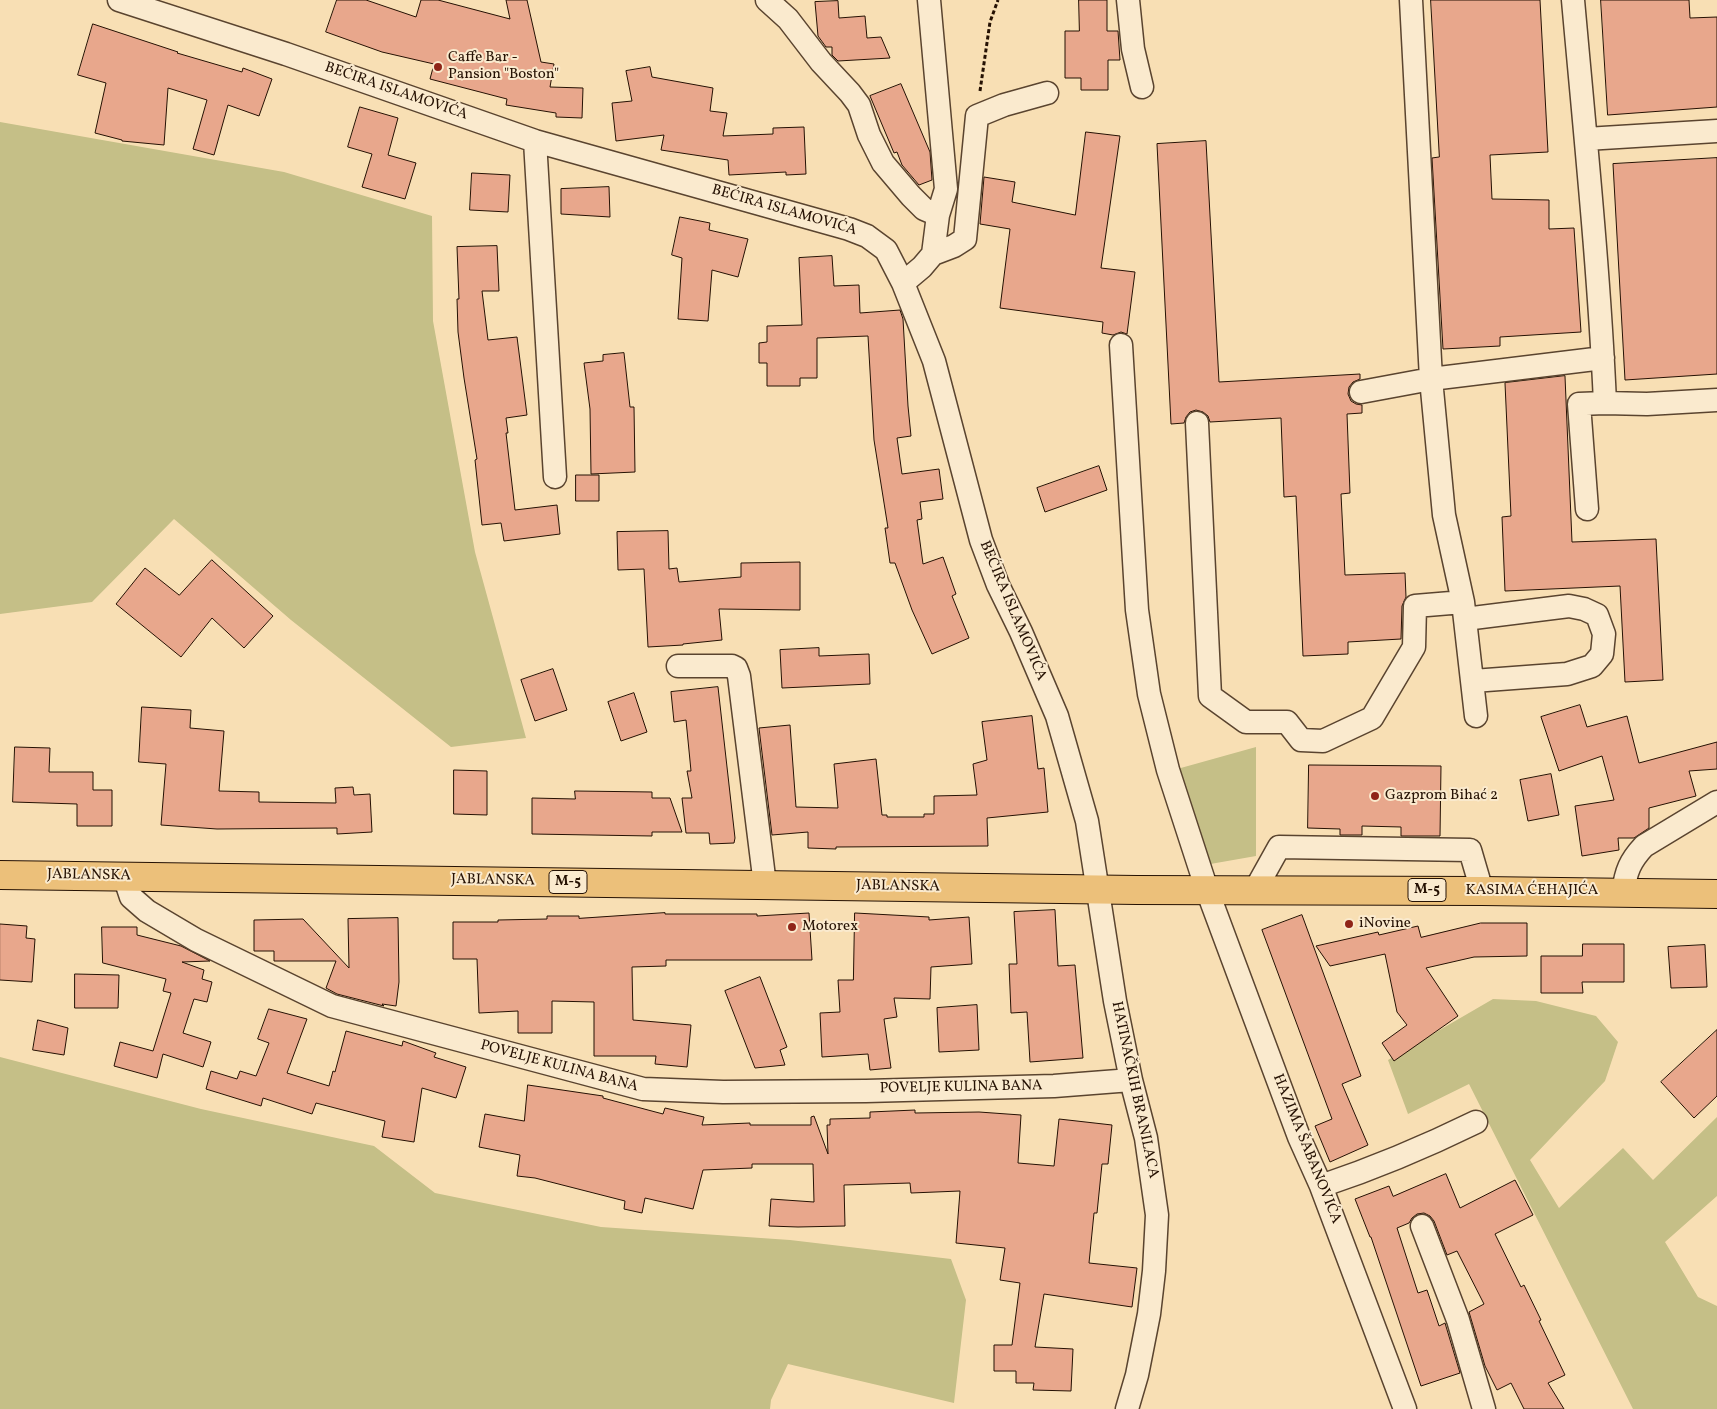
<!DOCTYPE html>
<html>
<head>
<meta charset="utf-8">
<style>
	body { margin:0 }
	canvas { display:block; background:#f8dfb4 }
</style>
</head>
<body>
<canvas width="1717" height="1409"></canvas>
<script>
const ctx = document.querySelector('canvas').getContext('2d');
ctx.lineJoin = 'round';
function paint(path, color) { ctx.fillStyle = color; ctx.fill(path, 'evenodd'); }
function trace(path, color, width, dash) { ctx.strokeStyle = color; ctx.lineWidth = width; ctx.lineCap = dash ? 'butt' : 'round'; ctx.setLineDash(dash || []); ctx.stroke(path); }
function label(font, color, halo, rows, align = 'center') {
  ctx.font = font + ' Vollkorn,serif'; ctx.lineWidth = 4; ctx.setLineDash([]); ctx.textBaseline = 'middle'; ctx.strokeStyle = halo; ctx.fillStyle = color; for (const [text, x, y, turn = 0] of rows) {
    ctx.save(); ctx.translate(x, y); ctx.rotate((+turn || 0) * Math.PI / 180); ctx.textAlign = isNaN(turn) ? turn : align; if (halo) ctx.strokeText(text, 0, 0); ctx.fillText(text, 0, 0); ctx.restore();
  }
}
paint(new Path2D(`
	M 0,122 L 284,172 L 432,216 L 433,321 L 475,552 L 526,738 L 451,747 L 291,620 L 174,519 L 92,602 L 0,614 Z
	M 1256,747 L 1256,856 L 1199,866 L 1170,771 Z
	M 1493,999 L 1536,1001 L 1596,1016 L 1618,1042 L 1605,1081 L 1530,1160 L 1559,1208 L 1623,1148 L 1653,1180 L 1717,1117 L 1717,1196 L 1665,1242 L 1698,1297 L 1717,1306 L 1717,1409 L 1633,1409 L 1469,1084 L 1408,1114 L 1388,1060 Z
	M 0,1057 L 201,1109 L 374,1146 L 435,1193 L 601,1227 L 790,1240 L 951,1259 L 966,1300 L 954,1403 L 788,1364 L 771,1400 L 770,1409 L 0,1409 Z`), '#c5bf87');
const building = new Path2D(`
	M 337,0 L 366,0 L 416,17 L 421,0 L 438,0 L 510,19 L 506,0 L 527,0 L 541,62 L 554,64 L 550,87 L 583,88 L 582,118 L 556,117 L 556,113 L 506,105 L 507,99 L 430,79 L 434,64 L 382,52 L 326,32 Z
	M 1079,0 L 1107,0 L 1107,31 L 1118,31 L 1120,60 L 1108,60 L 1108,90 L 1081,90 L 1081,78 L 1065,78 L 1065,31 L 1079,31 Z
	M 1431,0 L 1540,0 L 1548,152 L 1490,155 L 1492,199 L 1549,200 L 1549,229 L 1574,228 L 1581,332 L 1500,337 L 1500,346 L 1443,349 L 1432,158 L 1439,157 Z
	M 1601,0 L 1689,0 L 1690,18 L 1717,17 L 1717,107 L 1608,115 Z
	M 838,1 L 839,18 L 865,16 L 867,38 L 881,37 L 890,58 L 838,61 L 832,55 L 832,47 L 826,47 L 818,36 L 815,2 Z
	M 93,24 L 178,52 L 177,53 L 242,72 L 243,68 L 272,79 L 259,116 L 228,105 L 214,155 L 193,149 L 207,100 L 168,88 L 164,145 L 122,141 L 122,140 L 95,133 L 106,83 L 78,75 Z
	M 650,67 L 652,77 L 713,88 L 710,111 L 727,113 L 723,136 L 773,134 L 773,128 L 804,127 L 806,174 L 786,175 L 786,172 L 729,175 L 728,160 L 661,150 L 664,135 L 616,141 L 612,103 L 632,101 L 626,71 Z
	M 901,84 L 930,152 L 932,180 L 919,185 L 902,165 L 897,152 L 894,153 L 870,96 Z
	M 360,107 L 398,118 L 388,155 L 416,163 L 405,199 L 362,187 L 372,154 L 348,147 Z
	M 1086,132 L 1120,136 L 1101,268 L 1135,272 L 1127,334 L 1121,332 L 1113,335 L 1102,333 L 1103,322 L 1000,308 L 1010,229 L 980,224 L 984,177 L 1015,182 L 1012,202 L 1075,215 Z
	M 1206,141 L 1219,382 L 1360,374 L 1360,379 L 1353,382 L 1349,387 L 1348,394 L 1351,401 L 1356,404 L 1362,405 L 1362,413 L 1347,414 L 1350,493 L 1341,494 L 1345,575 L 1405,573 L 1406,597 L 1402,606 L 1401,639 L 1348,642 L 1348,654 L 1303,656 L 1296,496 L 1284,497 L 1281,418 L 1210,422 L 1208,416 L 1203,412 L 1196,410 L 1190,412 L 1186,417 L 1184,423 L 1171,424 L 1157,144 Z
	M 1717,158 L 1717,374 L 1625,380 L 1613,164 Z
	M 472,173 L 510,175 L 508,212 L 470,210 Z
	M 609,187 L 610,217 L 561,214 L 561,189 Z
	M 680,217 L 710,223 L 709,230 L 748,239 L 738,277 L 712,270 L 708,321 L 678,319 L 682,258 L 672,255 Z
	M 497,246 L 499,291 L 482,291 L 488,340 L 517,337 L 527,415 L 506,418 L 508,433 L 506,433 L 515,510 L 557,505 L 560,534 L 504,541 L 501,523 L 482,525 L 475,460 L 477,459 L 464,378 L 458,332 L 457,299 L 459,299 L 457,247 Z
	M 832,256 L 834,286 L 859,285 L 860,313 L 900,310 L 903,319 L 908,406 L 911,436 L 897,438 L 902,474 L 939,469 L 943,499 L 920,502 L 922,519 L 917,520 L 923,564 L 943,557 L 956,594 L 952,596 L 969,638 L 932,654 L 912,610 L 895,563 L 890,563 L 885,528 L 888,528 L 874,440 L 868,336 L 817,338 L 817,378 L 800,378 L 800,386 L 767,386 L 767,363 L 759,363 L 759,343 L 767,342 L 767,326 L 802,325 L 799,258 Z
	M 624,353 L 630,407 L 634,407 L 635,472 L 591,474 L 590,409 L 584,363 L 603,361 L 603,355 Z
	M 1565,376 L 1572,542 L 1656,539 L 1663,680 L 1625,682 L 1620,586 L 1505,591 L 1502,517 L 1511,516 L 1505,383 Z
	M 1099,466 L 1107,490 L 1045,512 L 1037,488 Z
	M 576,475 L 599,475 L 599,501 L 576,501 Z
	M 668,531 L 669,569 L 677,568 L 679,582 L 741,577 L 741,563 L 800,562 L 800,610 L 719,609 L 722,640 L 683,644 L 683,645 L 648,647 L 644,569 L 618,570 L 617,532 Z
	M 212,560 L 273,616 L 244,648 L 212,618 L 181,657 L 116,604 L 145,568 L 179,595 Z
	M 819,648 L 819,656 L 869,654 L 870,684 L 782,688 L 780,650 Z
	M 553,669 L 567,710 L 535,721 L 521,680 Z
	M 718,687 L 735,838 L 734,843 L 710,844 L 709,833 L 686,833 L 682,798 L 692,798 L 687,771 L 691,771 L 686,720 L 674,722 L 671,692 Z
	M 634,693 L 647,732 L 621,741 L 608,702 Z
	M 1580,705 L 1587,727 L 1627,716 L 1639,763 L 1717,742 L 1717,769 L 1689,771 L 1696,796 L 1649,808 L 1649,828 L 1634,838 L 1618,838 L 1619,850 L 1582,856 L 1575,806 L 1614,800 L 1602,756 L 1559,771 L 1541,717 Z
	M 142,707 L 191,710 L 190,728 L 224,731 L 219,791 L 259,792 L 259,802 L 336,803 L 335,788 L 353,787 L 354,795 L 370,794 L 372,832 L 337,834 L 337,828 L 217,829 L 161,825 L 166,764 L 139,762 Z
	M 1032,716 L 1038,769 L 1044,768 L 1048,812 L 987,818 L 988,846 L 836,847 L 836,849 L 808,848 L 808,832 L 772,835 L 759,728 L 790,725 L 796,807 L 838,808 L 834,764 L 876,759 L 882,815 L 887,815 L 887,817 L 924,817 L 924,814 L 934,814 L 934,796 L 977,795 L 973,764 L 987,760 L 982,722 Z
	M 15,747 L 50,748 L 49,772 L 93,772 L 93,790 L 112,790 L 112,826 L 77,826 L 77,804 L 13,802 Z
	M 1309,765 L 1441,766 L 1440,836 L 1401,836 L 1401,827 L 1362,826 L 1362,835 L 1340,835 L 1340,829 L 1308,828 Z
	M 454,770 L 487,771 L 487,815 L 454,814 Z
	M 1551,774 L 1559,815 L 1528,821 L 1520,780 Z
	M 575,791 L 652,792 L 652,798 L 670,798 L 682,832 L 652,832 L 652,836 L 532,834 L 532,798 L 575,799 Z
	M 1055,910 L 1058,966 L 1075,965 L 1083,1058 L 1030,1062 L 1027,1012 L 1011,1013 L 1009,964 L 1017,964 L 1014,912 Z
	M 665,913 L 665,914 L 757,914 L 757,916 L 809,913 L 812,960 L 666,960 L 666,966 L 632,967 L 633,1020 L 691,1025 L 687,1067 L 655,1064 L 656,1056 L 594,1056 L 594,1002 L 552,1001 L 552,1033 L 518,1033 L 518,1011 L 479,1013 L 477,959 L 453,959 L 453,922 L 498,922 L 498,920 L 547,919 L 547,916 L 579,916 L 579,918 Z
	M 855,913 L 929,917 L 929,920 L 969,917 L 972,964 L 931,967 L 930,999 L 894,998 L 897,1017 L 884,1019 L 891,1068 L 870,1070 L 868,1054 L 822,1057 L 820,1013 L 840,1012 L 838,980 L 853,980 Z
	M 1302,915 L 1361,1076 L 1342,1084 L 1368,1145 L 1330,1162 L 1315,1126 L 1332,1119 L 1262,930 Z
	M 398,918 L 399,982 L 396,1006 L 382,1004 L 384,1006 L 337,994 L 326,988 L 336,961 L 274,961 L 274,951 L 254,951 L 254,920 L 303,919 L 349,968 L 348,919 Z
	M 1481,923 L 1527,923 L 1527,956 L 1474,957 L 1426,968 L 1458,1016 L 1394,1061 L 1382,1043 L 1407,1025 L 1397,1012 L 1385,954 L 1330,966 L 1316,946 L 1378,932 L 1379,935 L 1418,926 L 1421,937 Z
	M 0,924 L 27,926 L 26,938 L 35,939 L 32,982 L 0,980 Z
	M 102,927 L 137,927 L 137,935 L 181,946 L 210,961 L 182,962 L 204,970 L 202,979 L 212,982 L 207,1002 L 194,999 L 183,1033 L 211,1042 L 203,1067 L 163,1054 L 157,1078 L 114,1066 L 120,1042 L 153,1051 L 171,993 L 163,991 L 166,979 L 103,963 Z
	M 1583,944 L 1624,944 L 1624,982 L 1582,982 L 1583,993 L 1541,993 L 1541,956 L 1582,956 Z
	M 1705,945 L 1707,987 L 1671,988 L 1668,947 Z
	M 75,974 L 119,975 L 118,1008 L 75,1008 Z
	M 760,977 L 787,1047 L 780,1050 L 785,1065 L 755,1068 L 725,991 Z
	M 977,1005 L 979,1050 L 939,1052 L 937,1008 Z
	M 269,1009 L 307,1019 L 287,1073 L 329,1086 L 333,1071 L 335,1072 L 346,1031 L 402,1046 L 403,1041 L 436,1053 L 434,1057 L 466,1067 L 456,1098 L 422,1088 L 414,1142 L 382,1137 L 385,1121 L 316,1103 L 312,1114 L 263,1098 L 261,1106 L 206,1089 L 211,1071 L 237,1079 L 240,1071 L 256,1076 L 269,1043 L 258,1039 Z
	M 38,1020 L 68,1028 L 64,1055 L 33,1050 Z
	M 1717,1030 L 1717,1096 L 1694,1118 L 1661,1082 Z
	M 528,1085 L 603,1096 L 603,1098 L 663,1114 L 665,1108 L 704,1117 L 702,1125 L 750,1123 L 750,1125 L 811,1125 L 811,1117 L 814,1116 L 828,1154 L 827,1125 L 830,1125 L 830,1119 L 870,1118 L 870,1112 L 915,1110 L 915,1113 L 979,1112 L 1021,1115 L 1018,1163 L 1054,1166 L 1059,1119 L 1112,1125 L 1108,1164 L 1102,1164 L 1097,1213 L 1094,1213 L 1089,1263 L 1137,1268 L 1132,1307 L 1044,1294 L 1035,1347 L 1073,1349 L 1071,1391 L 1033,1390 L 1034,1383 L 1016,1383 L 1016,1371 L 994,1371 L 994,1345 L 1012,1345 L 1020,1283 L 1000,1280 L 1005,1248 L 956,1243 L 960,1191 L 911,1193 L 910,1183 L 844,1185 L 845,1226 L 798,1227 L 769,1226 L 771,1199 L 814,1202 L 813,1164 L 752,1164 L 752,1168 L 703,1170 L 693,1209 L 645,1198 L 642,1213 L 624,1209 L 625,1201 L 535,1178 L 517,1176 L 520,1155 L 479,1147 L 485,1114 L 524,1121 Z
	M 1446,1174 L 1460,1208 L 1515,1180 L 1533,1215 L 1495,1234 L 1521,1287 L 1524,1285 L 1541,1320 L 1539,1321 L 1565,1375 L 1548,1383 L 1564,1409 L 1524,1409 L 1511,1383 L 1497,1390 L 1485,1366 L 1469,1312 L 1484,1304 L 1457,1251 L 1447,1255 L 1434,1221 L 1430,1216 L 1424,1213 L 1417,1214 L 1412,1218 L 1409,1223 L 1397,1228 L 1418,1293 L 1427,1290 L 1439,1326 L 1445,1323 L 1460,1373 L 1421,1386 L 1371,1237 L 1370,1237 L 1355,1199 L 1389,1186 L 1393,1196 Z`);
paint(building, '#e8a78c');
trace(building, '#251103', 1);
const minor = new Path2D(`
	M 119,0 L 286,54 L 535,141 L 849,229 L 867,236 L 886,250 L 903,283 L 934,361 L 981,540 L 998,585 L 1021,632 L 1057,716 L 1087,821 L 1115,1001 L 1131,1080 L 1146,1138 L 1157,1215 L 1154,1271 L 1149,1314 L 1137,1375 L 1127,1409
	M 767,0 L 788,19 L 821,62 L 850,93 L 859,105 L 869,135 L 883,163 L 911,196 L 924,209 L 938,215
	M 1128,0 L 1133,49 L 1142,87
	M 1411,0 L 1431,379 L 1444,515 L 1463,602 L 1476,716
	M 1573,0 C 1585,134 1599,269 1605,403 L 1647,404 L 1717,400
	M 1586,139 L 1717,131
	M 535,141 L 555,477
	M 933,254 L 954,246 L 965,239 L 977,116 L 1004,105 L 1047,93
	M 903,283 L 922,267 L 933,254 L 938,215 L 946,189 L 929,0
	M 1121,345 L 1137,610 L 1149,694 L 1168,770 L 1207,890 L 1299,1137 L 1321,1186 L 1405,1409
	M 1361,392 L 1431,379 L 1603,358
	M 1197,423 L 1210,696 L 1246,722 L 1287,722 L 1301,740 L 1323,741 L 1372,718 L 1414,647 L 1415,606 L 1463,602
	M 1587,509 L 1579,404 L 1605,403
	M 1465,619 L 1569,606 L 1584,609 L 1597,615 L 1604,634 L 1602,654 L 1592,666 L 1567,674 L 1473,681
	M 678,666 L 732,666 L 736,668 L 739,676 L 765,885
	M 124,876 L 131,897 L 147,911 L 196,940 L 332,1006 L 643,1089 L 723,1092 L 866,1091 L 1054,1086 L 1131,1080
	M 1255,890 L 1279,847 L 1470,850 L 1482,891
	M 1623,892 C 1626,871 1630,861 1644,846 L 1717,802
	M 1321,1186 C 1375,1168 1425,1147 1476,1122
	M 1422,1226 L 1458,1320 L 1484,1409`);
const major = new Path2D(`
	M 0,875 L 1137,890 L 1482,891 L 1717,894`);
trace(minor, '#5a442f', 25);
trace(major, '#251103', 30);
trace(new Path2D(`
	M 980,91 L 990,22 L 998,0`), '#251103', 3, [4, 2.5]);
trace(minor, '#faeace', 22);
trace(major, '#ecc07a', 28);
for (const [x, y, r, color] of [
	[438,67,5,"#8f2418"],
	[1375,796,5,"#8f2418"],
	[1349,924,5,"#8f2418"],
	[792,927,5,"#8f2418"]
]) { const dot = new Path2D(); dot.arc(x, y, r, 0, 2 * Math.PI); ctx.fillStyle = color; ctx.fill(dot); trace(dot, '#faeace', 2); }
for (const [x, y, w] of [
	[568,882,38],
	[1427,890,38]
]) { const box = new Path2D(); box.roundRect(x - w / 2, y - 11.5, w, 23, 4); ctx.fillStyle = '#faeace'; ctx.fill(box); trace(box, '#251103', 1); }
label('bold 14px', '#251103', null, [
	["M-5",568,882],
	["M-5",1427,890]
]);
label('15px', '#251103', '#faeace', [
	["Caffe Bar -",448,58],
	["Pansion \"Boston\"",448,75],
	["Gazprom Bihać 2",1385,796],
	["iNovine",1359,924],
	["Motorex",802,927]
], 'left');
label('15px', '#251103', '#faeace', [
	["BEĆIRA ISLAMOVIĆA",396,92,19],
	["BEĆIRA ISLAMOVIĆA",784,211,16],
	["BEĆIRA ISLAMOVIĆA",1012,611,67],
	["JABLANSKA",89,876,1],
	["JABLANSKA",493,881,1],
	["JABLANSKA",898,887,1],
	["KASIMA ĆEHAJIĆA",1532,891],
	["POVELJE KULINA BANA",559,1067,15],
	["POVELJE KULINA BANA",961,1088,-1],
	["HATINAČKIH BRANILACA",1134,1090,78],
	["HAZIMA ŠABANOVIĆA",1306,1149,68]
]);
</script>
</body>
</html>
